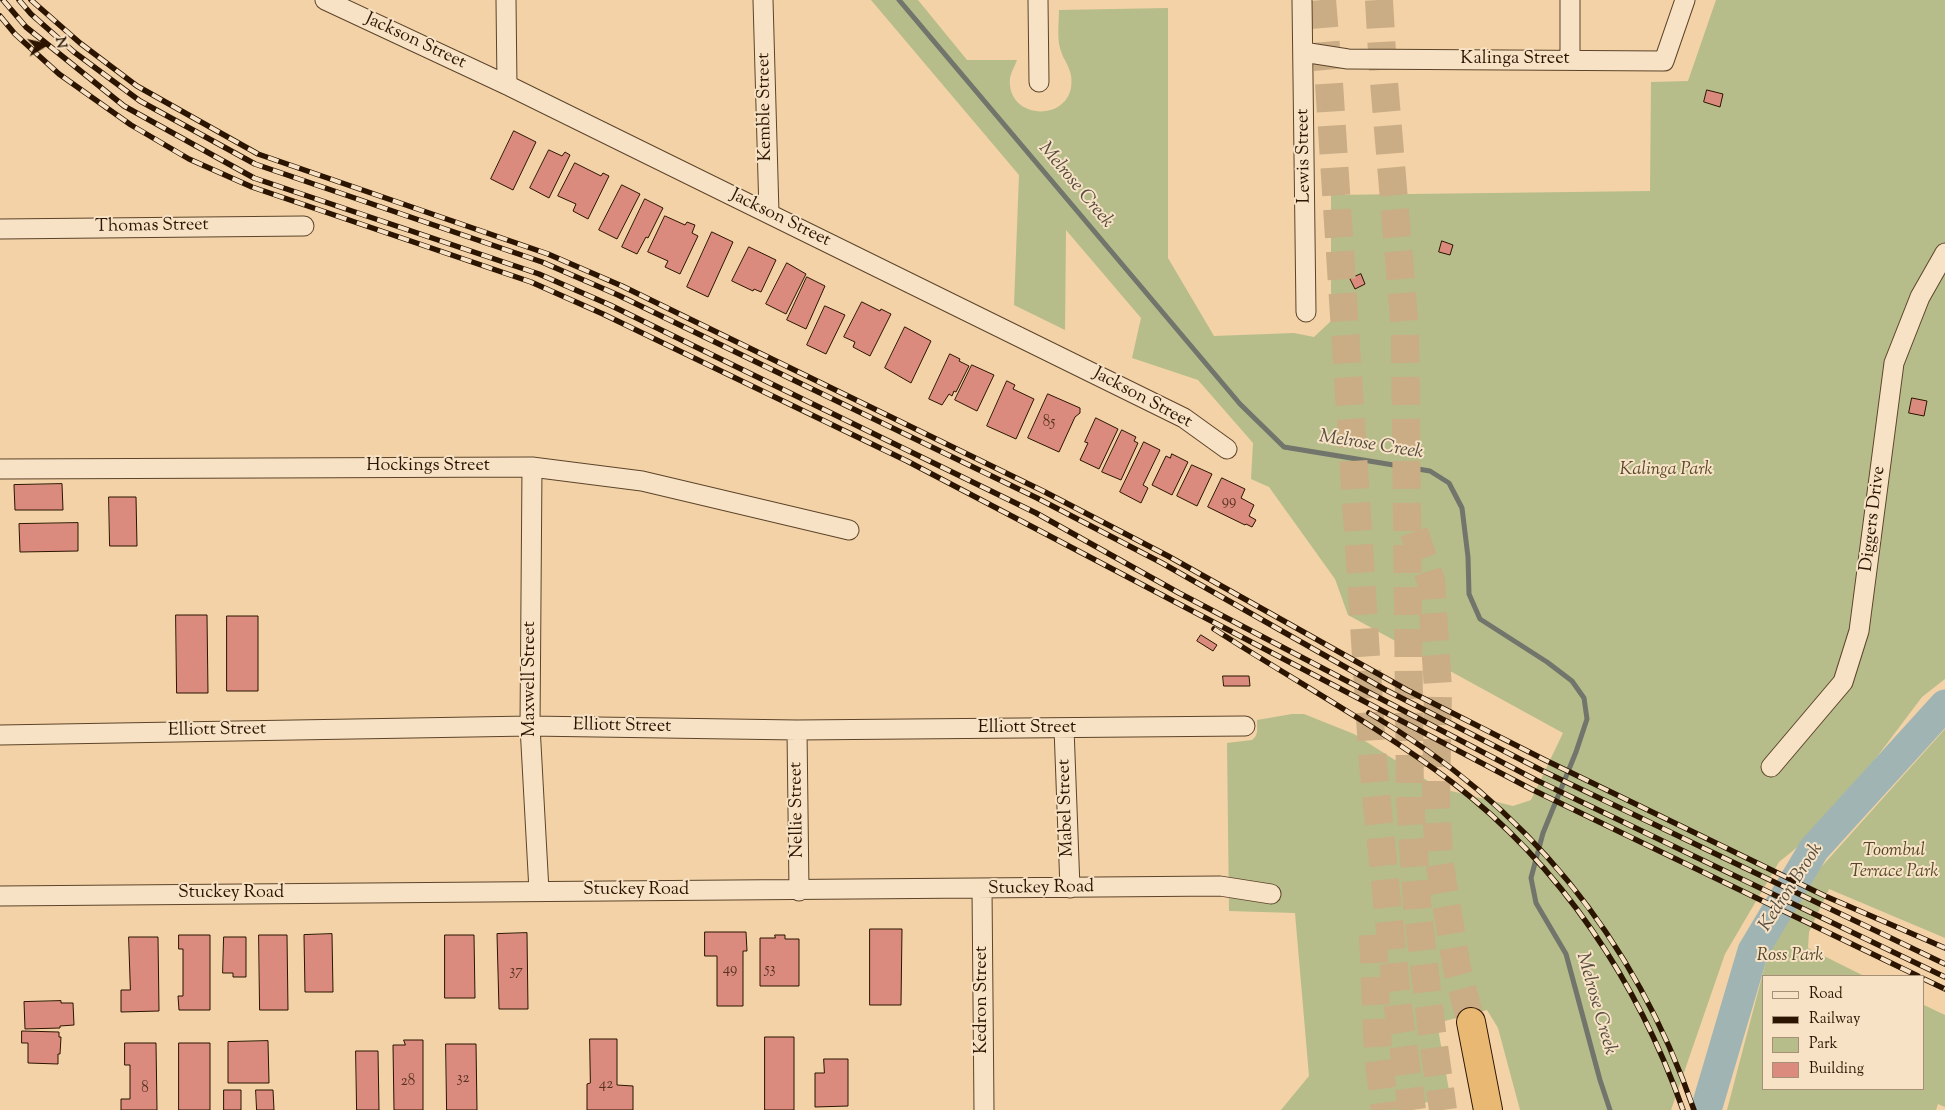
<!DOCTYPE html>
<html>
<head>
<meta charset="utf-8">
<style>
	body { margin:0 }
	#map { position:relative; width:1945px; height:1110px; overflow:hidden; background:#f2d2a6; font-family:"Sorts Mill Goudy",serif }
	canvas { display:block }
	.legend { position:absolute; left:1762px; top:975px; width:162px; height:115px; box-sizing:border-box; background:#f7e2c5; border:1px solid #a59076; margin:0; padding:6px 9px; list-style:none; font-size:15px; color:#2b1400 }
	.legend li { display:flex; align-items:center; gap:10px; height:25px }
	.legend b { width:25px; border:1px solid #a59076 }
	.north { position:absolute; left:20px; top:20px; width:50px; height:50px; -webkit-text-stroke:4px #f7e2c5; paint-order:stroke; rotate:81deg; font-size:14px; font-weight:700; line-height:20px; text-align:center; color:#2b1400 }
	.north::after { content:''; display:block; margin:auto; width:18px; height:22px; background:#2b1400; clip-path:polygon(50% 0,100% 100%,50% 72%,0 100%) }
</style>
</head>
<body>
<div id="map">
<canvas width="1945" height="1110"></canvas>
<ul class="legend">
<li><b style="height:6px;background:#f7e2c5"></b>Road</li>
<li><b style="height:6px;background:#2b1400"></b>Railway</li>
<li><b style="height:14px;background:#b6bd8a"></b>Park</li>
<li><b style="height:14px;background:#da8b7e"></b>Building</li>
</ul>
<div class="north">N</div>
</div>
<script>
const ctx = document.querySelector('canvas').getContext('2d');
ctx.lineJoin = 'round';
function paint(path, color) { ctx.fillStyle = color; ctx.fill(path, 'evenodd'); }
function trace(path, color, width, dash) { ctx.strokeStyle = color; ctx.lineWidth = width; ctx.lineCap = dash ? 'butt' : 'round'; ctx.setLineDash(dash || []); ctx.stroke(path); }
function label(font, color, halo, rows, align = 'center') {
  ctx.font = font + ' "Sorts Mill Goudy",serif'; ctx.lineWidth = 4; ctx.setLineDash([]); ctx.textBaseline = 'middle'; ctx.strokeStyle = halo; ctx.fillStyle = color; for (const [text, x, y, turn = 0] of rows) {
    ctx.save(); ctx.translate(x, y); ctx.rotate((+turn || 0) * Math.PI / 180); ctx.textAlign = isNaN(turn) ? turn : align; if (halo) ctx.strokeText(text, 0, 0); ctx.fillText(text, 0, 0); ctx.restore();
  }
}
paint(new Path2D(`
	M 871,0 L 918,0 L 967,60 L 1017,60 C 1015,66 1011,72 1010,78 C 1006,118 1064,123 1071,88 C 1074,69 1064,63 1060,48 C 1057,38 1059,20 1059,10 L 1168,8 L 1168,258 L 1214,336 L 1294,333 L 1314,337 L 1331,321 L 1331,195 L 1650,191 L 1651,82 L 1688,81 L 1716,0 L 1945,0 L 1945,679 L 1922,697 L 1827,823 L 1779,862 L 1725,954 L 1671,1110 L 1520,1110 L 1498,1028 L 1487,1010 L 1437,1023 L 1450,1096 L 1398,1110 L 1281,1110 L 1309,1076 L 1295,913 L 1229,911 L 1227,743 L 1252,740 C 1259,735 1257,728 1257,720 L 1292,714 L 1304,714 L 1354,734 L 1439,788 L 1513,806 L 1531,800 L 1563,733 L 1348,615 L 1335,579 L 1269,487 L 1251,479 L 1253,443 L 1198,380 L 1132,358 L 1141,318 L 1066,230 L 1065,330 L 1014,305 L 1019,175 Z
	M 1945,729 L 1945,938 L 1829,889 L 1809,932 L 1808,948 L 1864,976 L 1764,976 L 1764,1089 L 1924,1089 L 1924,1005 L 1945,1015 L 1945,1107 L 1938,1104 L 1936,1110 L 1727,1110 L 1768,954 L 1815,874 Z`), '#b6bd8a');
trace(new Path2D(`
	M 899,0 L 1240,404 L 1284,447 L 1430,471 L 1449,483 L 1462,508 L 1468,557 L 1469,594 L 1480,619 L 1547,662 L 1572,681 L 1584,698 L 1587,719 L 1576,752 L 1543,833 L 1531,878 L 1536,903 L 1566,954 L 1600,1080 L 1610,1110`), '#71756b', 5);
trace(new Path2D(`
	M 1706,1110 L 1753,951 L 1814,849 L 1945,705`), '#a0b5b3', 31);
const building = new Path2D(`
	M 1707,90 L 1723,94 L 1720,107 L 1704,102 Z
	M 514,131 L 536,142 L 513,190 L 491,179 Z
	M 549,150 L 562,156 L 565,152 L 570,155 L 549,198 L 530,188 Z
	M 575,163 L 601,176 L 603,173 L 609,176 L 588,219 L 573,211 L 576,204 L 558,196 Z
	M 622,185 L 640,194 L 617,239 L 599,230 Z
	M 645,199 L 663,208 L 648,238 L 646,237 L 637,254 L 622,247 Z
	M 665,216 L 685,225 L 687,222 L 695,225 L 692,233 L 698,236 L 680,274 L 665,267 L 668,261 L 648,252 Z
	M 712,232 L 733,242 L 708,297 L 687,287 Z
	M 1442,241 L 1453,245 L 1450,255 L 1439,252 Z
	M 749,247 L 776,260 L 761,292 L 754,289 L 753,291 L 732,281 Z
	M 787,263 L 806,274 L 786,314 L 766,304 Z
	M 1361,274 L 1365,284 L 1355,289 L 1350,279 Z
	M 807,277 L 825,286 L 806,329 L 787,320 Z
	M 862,302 L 880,311 L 881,309 L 891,314 L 870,356 L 853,347 L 855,342 L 844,337 Z
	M 825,306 L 845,315 L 826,354 L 807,345 Z
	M 905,327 L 931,341 L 911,383 L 885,368 Z
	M 950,354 L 960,359 L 959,361 L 969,366 L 956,392 L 954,391 L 952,396 L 949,394 L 942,405 L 929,399 Z
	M 972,365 L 994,375 L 977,411 L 955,400 Z
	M 1007,381 L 1015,385 L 1013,389 L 1034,399 L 1016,439 L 987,426 Z
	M 1048,394 L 1080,408 L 1080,413 L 1075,417 L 1059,452 L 1028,438 Z
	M 1912,398 L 1927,401 L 1924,416 L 1909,413 Z
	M 1096,418 L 1118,429 L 1099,469 L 1080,460 L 1088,443 L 1085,442 Z
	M 1122,430 L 1136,437 L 1134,441 L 1138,443 L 1121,480 L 1102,472 Z
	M 1144,442 L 1160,450 L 1143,485 L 1148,488 L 1141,503 L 1120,492 Z
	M 1172,454 L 1188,462 L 1172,495 L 1152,485 L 1166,456 L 1170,458 Z
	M 1192,465 L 1212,474 L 1197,506 L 1177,496 Z
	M 1222,478 L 1245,489 L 1241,498 L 1254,505 L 1249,516 L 1256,520 L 1252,527 L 1246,524 L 1245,525 L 1208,507 Z
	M 62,484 L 63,510 L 15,510 L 14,485 Z
	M 109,497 L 136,497 L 137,546 L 110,546 Z
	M 78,523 L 78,551 L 20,552 L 19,524 Z
	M 176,615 L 207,615 L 208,693 L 177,693 Z
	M 227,616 L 258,616 L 258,691 L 227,691 Z
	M 1201,635 L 1217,645 L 1213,651 L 1197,641 Z
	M 1223,676 L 1249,676 L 1250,686 L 1224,686 Z
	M 870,929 L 902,929 L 901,1005 L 870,1005 Z
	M 705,932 L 746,932 L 747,951 L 743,951 L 743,1006 L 717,1006 L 717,956 L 705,956 Z
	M 527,933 L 528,1009 L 499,1009 L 497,934 Z
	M 332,934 L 333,992 L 305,992 L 304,935 Z
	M 179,935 L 210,935 L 210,1010 L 179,1010 L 178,996 L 183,996 L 183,949 L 179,949 Z
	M 259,935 L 287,935 L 288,1010 L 260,1010 Z
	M 445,935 L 474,935 L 475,998 L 445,998 Z
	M 775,935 L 785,935 L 785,939 L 799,939 L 799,986 L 760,986 L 760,938 L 775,938 Z
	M 129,937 L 158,937 L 159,1011 L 121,1012 L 121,990 L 130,990 Z
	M 224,937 L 246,937 L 246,977 L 233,977 L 233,973 L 223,973 Z
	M 61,1001 L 61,1003 L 73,1003 L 74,1025 L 60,1026 L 60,1028 L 25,1029 L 24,1002 Z
	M 22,1031 L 59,1032 L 59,1037 L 61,1037 L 60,1054 L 58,1054 L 58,1064 L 28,1063 L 28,1043 L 22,1043 Z
	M 765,1037 L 794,1037 L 794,1110 L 765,1110 Z
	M 590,1039 L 617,1039 L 617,1085 L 633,1086 L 633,1110 L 587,1110 L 587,1084 L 590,1083 Z
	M 404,1040 L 423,1040 L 423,1110 L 394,1110 L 393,1045 L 405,1045 Z
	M 268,1041 L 269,1083 L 228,1083 L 228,1042 Z
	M 125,1043 L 156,1043 L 157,1110 L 121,1110 L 121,1099 L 130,1099 L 130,1065 L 125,1065 Z
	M 179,1043 L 210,1043 L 210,1110 L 179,1110 Z
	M 446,1044 L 476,1044 L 477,1110 L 447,1110 Z
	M 356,1051 L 378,1051 L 379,1110 L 357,1110 Z
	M 824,1059 L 848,1059 L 848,1106 L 815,1107 L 815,1073 L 824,1073 Z
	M 224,1090 L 241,1090 L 241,1110 L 224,1110 Z
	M 256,1090 L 273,1090 L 274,1110 L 257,1110 Z`);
paint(building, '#da8b7e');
trace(building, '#2b1400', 1);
trace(new Path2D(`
	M 1322,0 L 1329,83 L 1373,764 L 1398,1008 L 1412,1110
	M 1379,0 L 1383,70 L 1405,330 L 1410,799 L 1418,915 L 1432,1032 L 1443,1110
	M 1414,532 L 1431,581 L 1438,689 L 1436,803 L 1439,860 L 1457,969 L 1471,1022
	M 1373,935 L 1378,1055 L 1385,1110`), '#caac85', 28, [28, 14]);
const street = new Path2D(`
	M 325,0 L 507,85 L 1184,418 L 1227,449
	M 506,0 L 507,85
	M 763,0 L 769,213
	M 1038,0 L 1039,82
	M 1302,0 L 1306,312
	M 1570,0 L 1570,60
	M 1303,52 L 1348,59 L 1664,61 L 1685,0
	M 0,229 L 304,226
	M 532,467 L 530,726 L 539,891
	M 0,469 L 532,467 L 642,481 L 849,530
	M 1064,728 L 1070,888
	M 797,730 L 799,891
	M 0,735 L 530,726 L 797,730 L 1245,726
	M 1771,767 L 1843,682 L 1859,631 L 1894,363 L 1920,297 L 1945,253
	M 982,889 L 984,1110
	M 0,896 L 1220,886 L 1271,894`);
const highway = new Path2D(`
	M 1471,1022 L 1488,1110`);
trace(street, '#5d442a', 21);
trace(highway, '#2b1400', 30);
trace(street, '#f7e2c5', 19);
trace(highway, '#e9b973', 28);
const rail = new Path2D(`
	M 3,0 L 26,27 L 124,106 L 254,178 L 539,274 L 610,305 L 1036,513 L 1179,593 L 1536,780 L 1945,977
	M 19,0 L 31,14 L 74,52 L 140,101 L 255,164 L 542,262 L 618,295 L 1037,498 L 1162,563 L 1384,689 L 1541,770 L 1945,964
	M 31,0 L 80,43 L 137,86 L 258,154 L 548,254 L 622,286 L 1045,492 L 1168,556 L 1407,690 L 1545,760 L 1825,896 L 1945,948
	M 0,16 L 15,34 L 59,74 L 131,125 L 189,159 L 252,187 L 531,282 L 603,314 L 907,461 L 1531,789 L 1918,976
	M 1214,629 C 1293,680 1378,726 1453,783 C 1561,866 1638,982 1683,1110
	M 1369,713 C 1526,805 1635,939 1694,1110
	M 1924,979 L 1945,989`);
trace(rail, '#2b1400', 5.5);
trace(rail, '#f7e2c5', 4, [11]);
label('15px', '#573220', null, [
	["85",1049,423],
	["99",1229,502],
	["49",730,970],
	["53",770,970],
	["37",516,972],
	["32",463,1079],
	["28",408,1082],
	["42",606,1085],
	["8",145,1089]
]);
label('18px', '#2b1400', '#f7e2c5', [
	["Jackson Street",415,42,25],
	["Kalinga Street",1515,60],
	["Kemble Street",766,107,-91],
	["Lewis Street",1305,156,-91],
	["Jackson Street",780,219,26],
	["Thomas Street",152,227,-1],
	["Jackson Street",1142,399,28],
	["Hockings Street",428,467],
	["Diggers Drive",1874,519,-83],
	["Maxwell Street",531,679,-90],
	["Elliott Street",622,727,1],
	["Elliott Street",1027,729],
	["Elliott Street",217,731,-1],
	["Mabel Street",1067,808,-92],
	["Nellie Street",798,810,-91],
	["Stuckey Road",1041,889,-1],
	["Stuckey Road",636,891],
	["Stuckey Road",231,894],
	["Kedron Street",983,1000,-90]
]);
label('italic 18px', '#554729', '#f7e2c5', [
	["Kalinga Park",1666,471],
	["Toombul",1894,852],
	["Terrace Park",1894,873],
	["Ross Park",1790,957]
]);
label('italic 19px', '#544c3f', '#f7e2c5', [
	["Melrose Creek",1075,186,50],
	["Melrose Creek",1371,446,9],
	["Kedron Brook",1792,888,-57],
	["Melrose Creek",1595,1004,74]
]);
</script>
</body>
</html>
